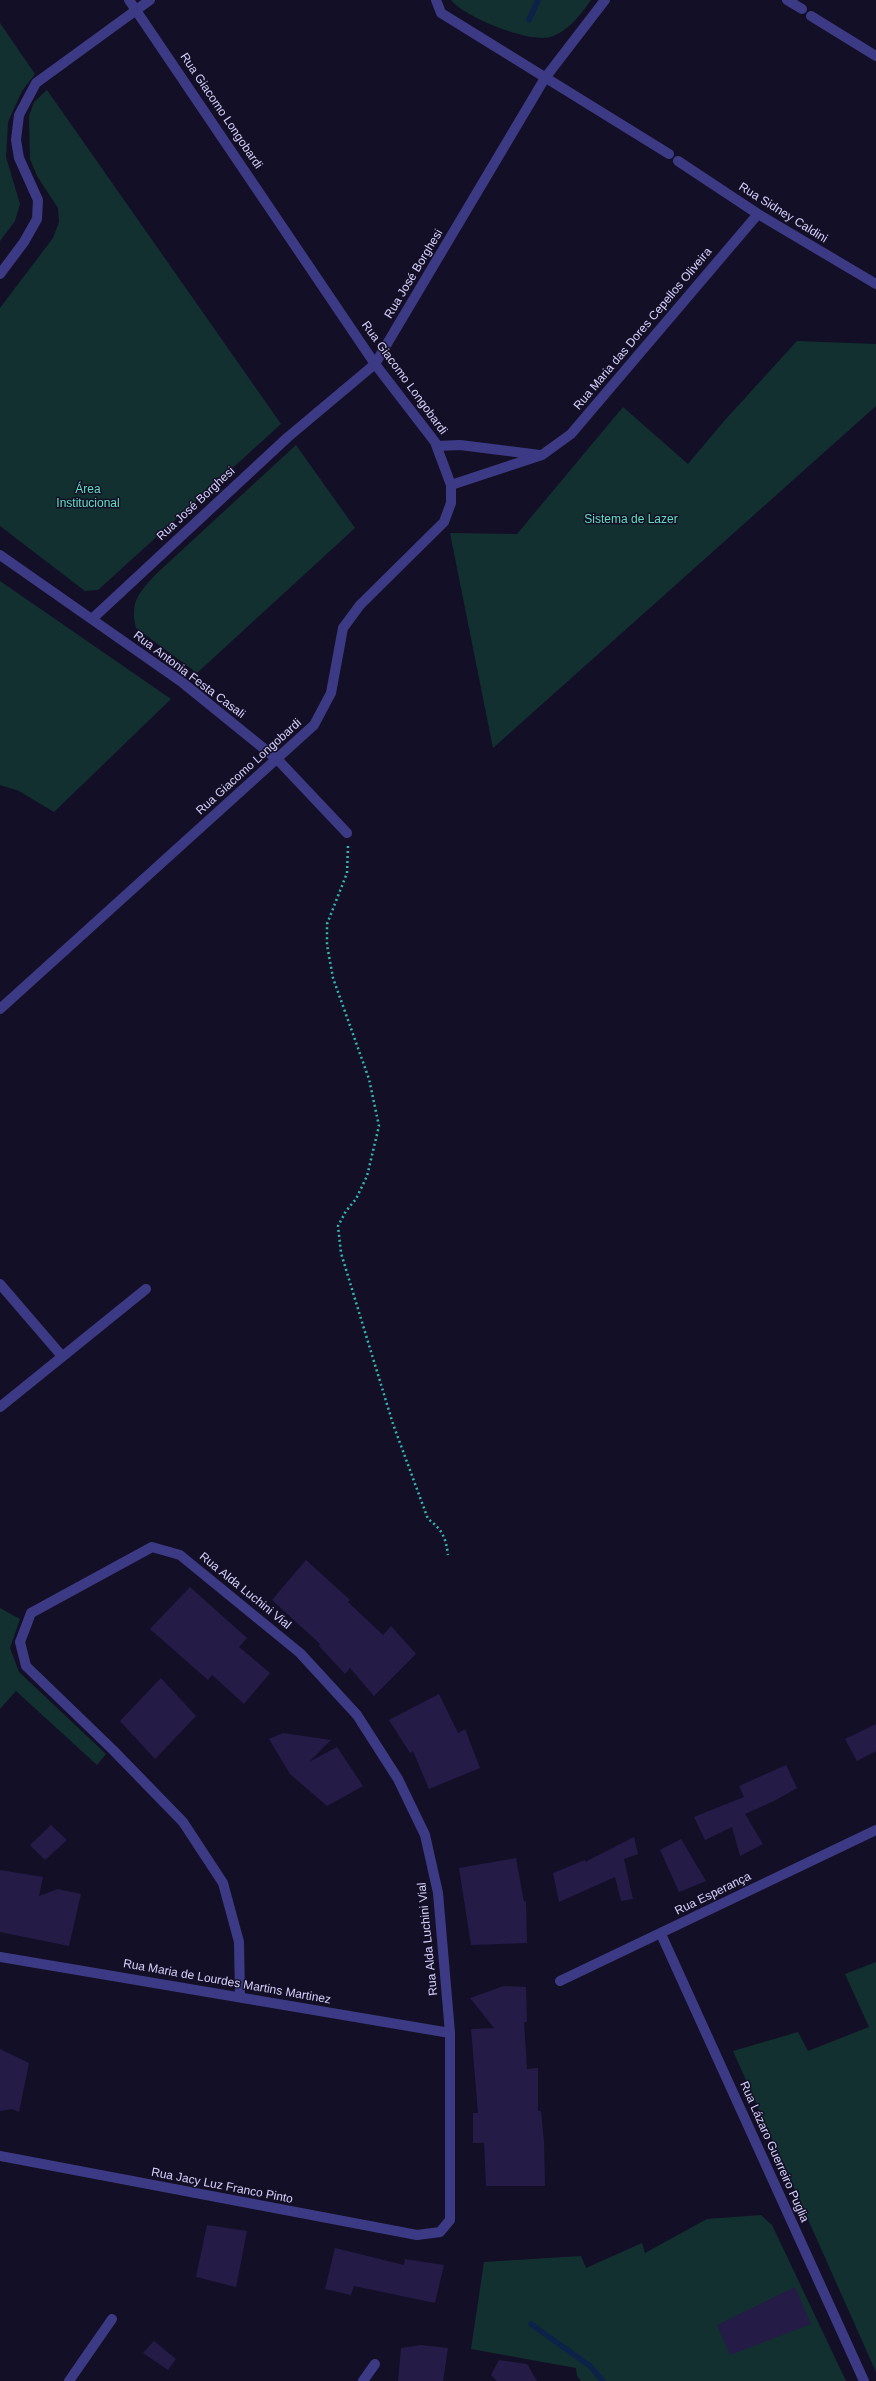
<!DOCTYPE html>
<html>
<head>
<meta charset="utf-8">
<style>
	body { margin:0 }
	canvas { display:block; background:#130f26 }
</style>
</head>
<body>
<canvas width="876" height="2381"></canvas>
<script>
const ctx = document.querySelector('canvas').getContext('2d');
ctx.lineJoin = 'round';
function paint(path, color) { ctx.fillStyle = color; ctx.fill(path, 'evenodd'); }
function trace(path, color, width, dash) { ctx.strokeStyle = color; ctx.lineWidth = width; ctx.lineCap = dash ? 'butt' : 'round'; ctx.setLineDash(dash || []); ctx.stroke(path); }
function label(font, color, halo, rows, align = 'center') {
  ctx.font = font + ' Helvetica,sans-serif'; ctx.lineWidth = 3; ctx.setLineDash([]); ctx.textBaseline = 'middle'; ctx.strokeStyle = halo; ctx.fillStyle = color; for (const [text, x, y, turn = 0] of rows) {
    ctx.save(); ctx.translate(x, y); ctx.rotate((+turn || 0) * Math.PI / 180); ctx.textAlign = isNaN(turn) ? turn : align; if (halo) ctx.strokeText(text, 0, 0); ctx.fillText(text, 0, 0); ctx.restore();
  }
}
paint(new Path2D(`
	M 451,0 L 591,0 C 581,14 568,32 550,37 C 529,43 464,17 451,0 Z
	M 0,23 L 35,74 L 22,91 L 8,122 L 6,157 L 20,204 L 15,221 L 0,241 Z
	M 47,90 L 281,424 L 98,590 L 85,591 L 0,526 L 0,308 L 53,238 L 59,222 L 58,208 L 37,176 L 30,159 L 29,116 L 34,102 Z
	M 797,341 L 876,344 L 876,406 L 493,748 L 450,533 L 517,534 L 623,407 L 688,464 L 725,420 Z
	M 296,445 L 355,528 L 197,673 L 136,628 C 130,602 138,594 155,575 Z
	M 0,581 L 171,699 L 54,812 L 19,791 L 0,785 Z
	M 0,1608 L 20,1619 L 10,1648 L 19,1672 L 106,1754 L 97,1765 L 16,1691 L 0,1709 Z
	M 876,1962 L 876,2372 L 733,2051 L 798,2032 L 808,2051 L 869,2027 L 845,1974 Z
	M 761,2215 L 772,2225 L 846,2381 L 581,2381 L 577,2376 L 576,2368 L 471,2349 L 484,2262 L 581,2256 L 586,2268 L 642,2243 L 645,2253 L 707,2219 Z`), '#12302f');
trace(new Path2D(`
	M 529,20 L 538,0
	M 531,2324 L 590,2366 L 603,2381`), '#0c2248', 5.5);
paint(new Path2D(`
	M 306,1560 L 350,1600 L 348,1602 L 383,1635 L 391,1626 L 416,1654 L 374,1696 L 350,1668 L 345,1674 L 319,1646 L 320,1644 L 272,1600 Z
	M 190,1587 L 247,1638 L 239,1647 L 270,1673 L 244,1704 L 212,1675 L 208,1680 L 150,1629 Z
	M 161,1678 L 196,1716 L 155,1759 L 120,1721 Z
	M 439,1694 L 458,1733 L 465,1729 L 480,1768 L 429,1789 L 413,1751 L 410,1753 L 389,1720 Z
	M 876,1724 L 876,1751 L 857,1761 L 845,1739 Z
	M 283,1733 L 331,1740 L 309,1762 L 337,1747 L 363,1786 L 327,1806 L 290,1774 L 269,1739 Z
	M 786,1765 L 797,1788 L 774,1801 L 745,1814 L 763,1844 L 740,1856 L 732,1827 L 705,1840 L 694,1817 L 744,1797 L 739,1786 Z
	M 51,1825 L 67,1840 L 45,1860 L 30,1845 Z
	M 634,1837 L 638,1854 L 624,1859 L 633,1899 L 621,1901 L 615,1877 L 559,1902 L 553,1873 L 585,1860 L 585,1862 Z
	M 681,1839 L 706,1881 L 679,1892 L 660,1850 Z
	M 516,1858 L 524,1902 L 526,1901 L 527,1943 L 471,1945 L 459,1868 Z
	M 0,1870 L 43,1877 L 39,1896 L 58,1889 L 81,1894 L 69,1946 L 0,1932 Z
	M 504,1986 L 526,1987 L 527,2022 L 524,2022 L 527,2069 L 538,2068 L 538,2111 L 541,2111 L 544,2142 L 545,2186 L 486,2186 L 484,2143 L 473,2143 L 473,2113 L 478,2113 L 471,2029 L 494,2028 L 470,1998 Z
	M 0,2049 L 29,2063 L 19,2112 L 12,2109 L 0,2111 Z
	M 207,2225 L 247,2231 L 236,2287 L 196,2277 Z
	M 335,2248 L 404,2265 L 405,2259 L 444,2265 L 435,2303 L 354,2286 L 351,2295 L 325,2289 Z
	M 795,2287 L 811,2324 L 730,2355 L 717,2325 Z
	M 154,2341 L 176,2359 L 168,2370 L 143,2353 Z
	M 421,2345 L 448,2348 L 443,2381 L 398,2381 L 401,2348 Z
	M 499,2360 L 527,2364 L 537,2381 L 497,2381 L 491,2375 Z`), '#241b47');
trace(new Path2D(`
	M 348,846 L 347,873 L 327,924 L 327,945 L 333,978 L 369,1079 L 379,1126 L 367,1176 L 356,1199 L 346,1211 L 338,1226 L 341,1253 L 393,1424 L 428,1519 C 442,1529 446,1538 448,1555`), '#2fb8b0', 2.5, [2, 3]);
trace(new Path2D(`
	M 436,0 L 441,13 L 669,154
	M 787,0 L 802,9
	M 811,16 L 876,56
	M 678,161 L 758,214 L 876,284
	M 0,274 L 24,242 L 37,219 L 38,200 L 19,158 L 16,140 L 19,115 L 36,83 L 150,0
	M 437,446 L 460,445 L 540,455
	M 451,485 L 542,455 L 571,434 L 758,214
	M 0,555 L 183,683 L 278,760 L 347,833
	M 92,619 L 288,437 L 375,364 L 545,78 L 605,0
	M 0,1009 L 314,725 L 331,693 L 343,628 L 360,605 L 444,522 L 451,503 L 451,485 L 435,442 L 375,364 L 129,0
	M 0,1284 L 61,1355
	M 0,1407 L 146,1289
	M 661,1934 L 864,2381
	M 0,1957 L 450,2033
	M 560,1981 L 876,1830
	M 0,2156 L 417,2235 L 440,2232 L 450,2220 L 450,2033 L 438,1893 L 425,1835 L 398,1779 L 357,1715 L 300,1653 L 180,1555 L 152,1547 L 31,1613 L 20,1642 L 26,1666 L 113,1750 L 183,1822 L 223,1883 L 239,1942 L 240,1997
	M 69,2381 L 112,2319
	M 363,2381 L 375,2364`), '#3d3a85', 10);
label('12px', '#d9d4ff', '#130f26', [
	["Rua Giacomo Longobardi",221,111,56],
	["Rua Sidney Caldini",783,213,32],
	["Rua José Borghesi",414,274,-59],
	["Rua Maria das Dores Cepellos Oliveira",643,329,-50],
	["Rua Giacomo Longobardi",404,378,54],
	["Rua José Borghesi",196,504,-43],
	["Rua Antonia Festa Casali",189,675,37],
	["Rua Giacomo Longobardi",249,767,-42],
	["Rua Alda Luchini Vial",245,1591,39],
	["Rua Esperança",713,1894,-26],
	["Rua Alda Luchini Vial",428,1939,-96],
	["Rua Maria de Lourdes Martins Martinez",227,1982,10],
	["Rua Lázaro Guerreiro Puglia",774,2152,66],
	["Rua Jacy Luz Franco Pinto",222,2186,11]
]);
label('12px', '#5fe0c0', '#130f26', [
	["Área",88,490],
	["Institucional",88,504],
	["Sistema de Lazer",631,520]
]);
</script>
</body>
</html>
